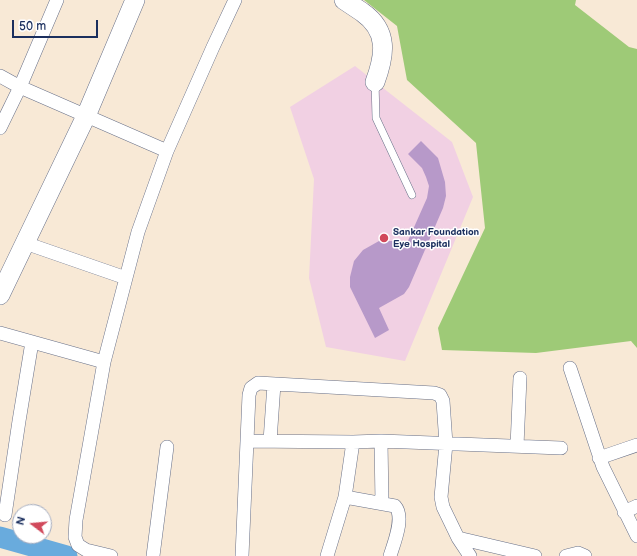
<!DOCTYPE html>
<html>
<head>
<meta charset="utf-8">
<style>
	body { margin:0 }
	#map { position:relative; width:637px; height:556px; overflow:hidden; background:#f8e9d6; font-family:"Balsamiq Sans",sans-serif }
	canvas { display:block }
	.north { position:absolute; left:12px; top:504px; width:40px; height:40px; box-sizing:border-box; background:#fff; border:1px solid #a4acbf; border-radius:50%; rotate:286deg; font-size:11px; font-weight:700; line-height:16px; text-align:center; color:#1b2f5e }
	.north::after { content:''; display:block; margin:auto; width:14px; height:18px; background:#d1495b; clip-path:polygon(50% 0,100% 100%,50% 72%,0 100%) }
	.scale { position:absolute; left:12px; top:20px; width:86px; height:18px; box-sizing:border-box; border:2px solid #1b2f5e; border-top:0; padding-left:5px; font-size:12px; line-height:14px; white-space:nowrap; color:#1b2f5e; -webkit-text-stroke:3px #fff; paint-order:stroke }
</style>
</head>
<body>
<div id="map">
<canvas width="637" height="556"></canvas>
<div class="north">N</div>
<div class="scale">50 m</div>
</div>
<script>
const ctx = document.querySelector('canvas').getContext('2d');
ctx.lineJoin = 'round';
function paint(path, color) { ctx.fillStyle = color; ctx.fill(path, 'evenodd'); }
function trace(path, color, width, dash) { ctx.strokeStyle = color; ctx.lineWidth = width; ctx.lineCap = dash ? 'butt' : 'round'; ctx.setLineDash(dash || []); ctx.stroke(path); }
function label(font, color, halo, rows, align = 'center') {
  ctx.font = font + ' "Balsamiq Sans",sans-serif'; ctx.lineWidth = 3; ctx.setLineDash([]); ctx.textBaseline = 'middle'; ctx.strokeStyle = halo; ctx.fillStyle = color; for (const [text, x, y, turn = 0] of rows) {
    ctx.save(); ctx.translate(x, y); ctx.rotate((+turn || 0) * Math.PI / 180); ctx.textAlign = isNaN(turn) ? turn : align; if (halo) ctx.strokeText(text, 0, 0); ctx.fillText(text, 0, 0); ctx.restore();
  }
}
paint(new Path2D(`
	M 355,66 L 452,142 L 473,197 L 405,361 L 326,347 L 309,278 L 314,179 L 290,107 Z`), '#f1d0e3');
paint(new Path2D(`
	M 364,0 L 576,0 L 575,5 L 629,47 L 637,49 L 637,348 L 631,341 L 536,353 L 442,350 L 438,328 L 485,228 L 476,143 L 407,80 L 397,26 Z`), '#9eca77');
trace(new Path2D(`
	M 0,537 L 67,556`), '#69abdd', 21);
paint(new Path2D(`
	M 421,141 L 438,158 L 445,182 L 446,196 L 443,208 L 409,287 L 404,294 L 379,308 L 389,330 L 375,338 L 350,287 L 350,277 L 354,261 L 363,250 L 379,241 L 394,241 L 407,243 L 427,198 L 429,186 L 426,177 L 422,168 L 408,154 Z`), '#b799c9');
const lane = new Path2D(`
	M 375,82 L 376,118 L 412,195`);
const street = new Path2D(`
	M 0,76 L 20,87 L 167,151
	M 0,128 L 20,87 L 57,0
	M 25,243 L 126,278
	M 0,333 L 104,362
	M 570,368 L 603,467 L 637,536
	M 248,441 L 353,442 L 381,441 L 561,448
	M 270,441 L 274,384
	M 381,441 L 382,503
	M 517,446 L 520,378
	M 599,458 L 637,445
	M 345,497 L 353,442
	M 624,512 L 637,506
	M 5,515 L 19,421 L 32,342
	M 458,538 L 535,556
	M 111,556 L 86,550 L 78,545 L 75,537 L 76,520 L 104,362 L 138,232 L 167,151 L 213,47 L 235,0
	M 153,556 L 167,447
	M 242,556 L 249,395 L 251,388 L 258,383 L 434,393 L 440,395 L 443,401 L 446,444 L 441,497 L 443,507 L 458,538 L 470,556
	M 327,556 L 345,497 L 395,506 C 405,517 394,543 390,556
	M 566,556 L 578,553 L 585,556`);
const secondary = new Path2D(`
	M 344,0 C 350,4 356,8 362,12 C 389,31 385,55 375,82
	M 0,295 L 86,116 L 135,0`);
trace(lane, '#687088', 8);
trace(street, '#687088', 14);
trace(secondary, '#687088', 20);
trace(lane, '#fff', 7);
trace(street, '#fff', 13);
trace(secondary, '#fff', 19);
for (const [x, y, r, color] of [
	[384,238,5,"#d1495b"]
]) { const dot = new Path2D(); dot.arc(x, y, r, 0, 2 * Math.PI); ctx.fillStyle = color; ctx.fill(dot); trace(dot, '#fff', 1.5); }
label('bold 10px', '#1b2f5e', '#fff', [
	["Sankar Foundation",393,232],
	["Eye Hospital",393,244]
], 'left');
</script>
</body>
</html>
